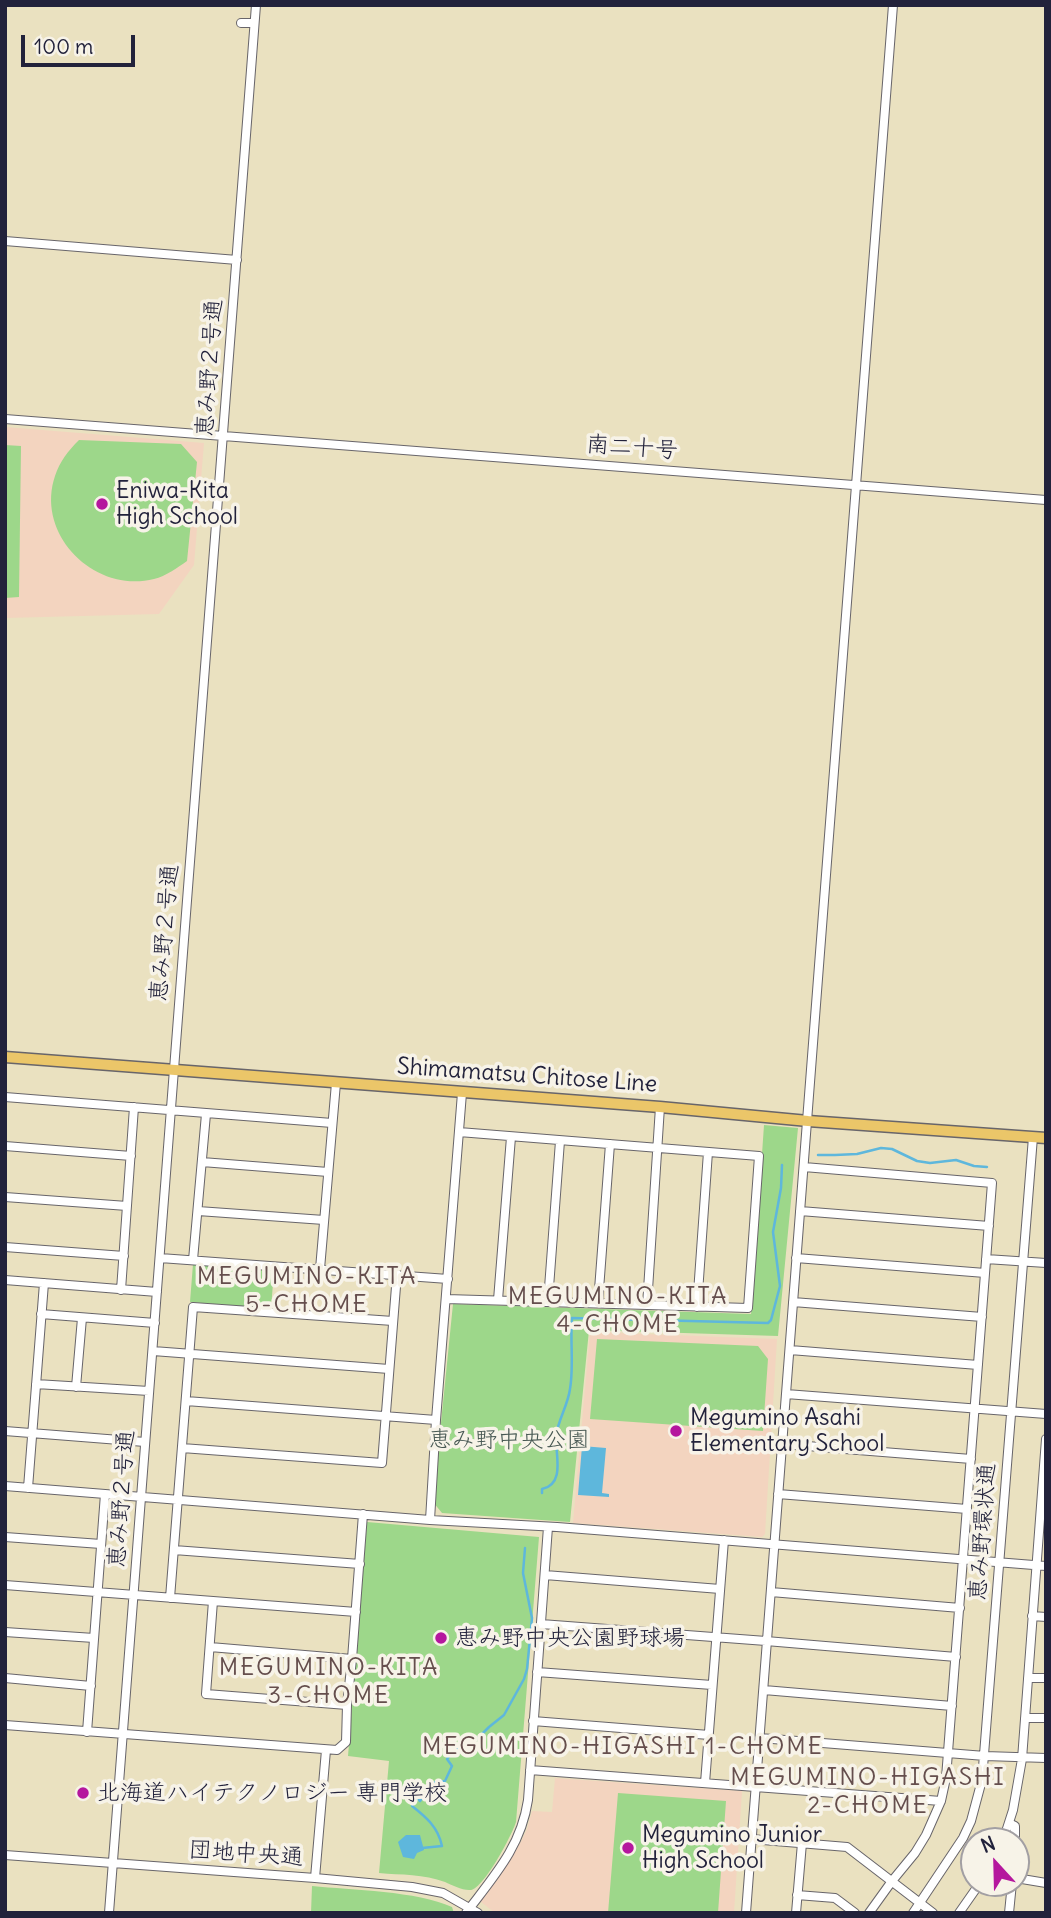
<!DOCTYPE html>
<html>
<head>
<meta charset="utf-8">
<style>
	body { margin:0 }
	#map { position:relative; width:1051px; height:1918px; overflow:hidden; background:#eae1c0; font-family:Delius,sans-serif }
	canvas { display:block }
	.frame { position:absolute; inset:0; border:7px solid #22223b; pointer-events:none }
	.north { position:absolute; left:960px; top:1827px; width:70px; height:70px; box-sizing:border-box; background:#f7f3e8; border:2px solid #a29fa3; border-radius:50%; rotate:338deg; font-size:19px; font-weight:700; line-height:28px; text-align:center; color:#22223b }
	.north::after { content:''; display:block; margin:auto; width:24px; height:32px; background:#b5179e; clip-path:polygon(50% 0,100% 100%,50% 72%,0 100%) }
	.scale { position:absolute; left:21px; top:35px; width:114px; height:32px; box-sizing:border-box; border:4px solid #22223b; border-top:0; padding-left:9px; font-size:21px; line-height:24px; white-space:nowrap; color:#22223b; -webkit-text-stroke:5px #f7f3e8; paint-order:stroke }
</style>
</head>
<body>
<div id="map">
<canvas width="1051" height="1918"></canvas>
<div class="frame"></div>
<div class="north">N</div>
<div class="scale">100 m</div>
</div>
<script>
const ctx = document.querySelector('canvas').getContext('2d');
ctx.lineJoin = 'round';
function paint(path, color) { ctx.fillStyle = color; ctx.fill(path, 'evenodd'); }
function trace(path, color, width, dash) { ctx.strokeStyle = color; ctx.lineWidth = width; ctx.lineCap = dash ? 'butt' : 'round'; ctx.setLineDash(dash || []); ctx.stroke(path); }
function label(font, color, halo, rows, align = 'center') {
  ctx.font = font + ' Delius,"Klee One",sans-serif'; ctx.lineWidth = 7; ctx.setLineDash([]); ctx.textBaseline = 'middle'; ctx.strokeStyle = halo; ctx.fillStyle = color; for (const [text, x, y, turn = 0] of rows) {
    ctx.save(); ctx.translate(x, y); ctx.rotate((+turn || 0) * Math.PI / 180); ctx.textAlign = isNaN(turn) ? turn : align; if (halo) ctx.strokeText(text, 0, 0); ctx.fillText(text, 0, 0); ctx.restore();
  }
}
paint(new Path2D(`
	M 5,427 L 204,443 L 194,565 L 159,614 L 5,618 Z
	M 590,1332 L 777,1339 L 765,1534 L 762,1537 L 573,1523 Z
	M 555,1778 L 742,1791 L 734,1913 L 495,1913 L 480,1901 L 522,1840 L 527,1829 L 532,1811 L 552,1812 Z`), '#f3d4bf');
paint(new Path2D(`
	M 79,440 L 181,444 L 197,462 L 187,561 C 177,568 166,576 154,579 C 95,594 35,535 55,476 C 60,461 68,451 79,440 Z
	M 5,445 L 21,446 L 19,597 L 5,598 Z
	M 764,1125 L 798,1128 L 778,1336 L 589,1330 L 570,1522 L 442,1513 L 433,1502 L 453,1304 L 751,1314 Z
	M 193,1264 L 274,1270 L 271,1309 L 190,1302 Z
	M 597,1339 L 758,1346 L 768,1359 L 763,1431 L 590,1419 Z
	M 367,1522 L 539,1537 L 516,1822 C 512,1835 484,1888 471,1890 C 463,1891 452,1885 445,1882 C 424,1874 401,1875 379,1873 L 389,1761 L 348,1756 Z
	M 618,1793 L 726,1801 L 718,1913 L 608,1913 Z
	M 312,1886 C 352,1890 417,1891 452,1907 L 454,1913 L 311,1913 Z`), '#9dd78a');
paint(new Path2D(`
	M 582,1446 L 606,1448 L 602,1493 L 609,1494 L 609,1497 L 578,1495 Z
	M 406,1835 L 420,1835 L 424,1850 L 417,1853 L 414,1859 L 403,1857 L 398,1842 Z`), '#5eb7dc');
trace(new Path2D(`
	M 818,1155 L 835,1155 L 857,1154 L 881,1148 L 892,1149 L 917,1161 L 930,1163 L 956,1160 L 974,1166 L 987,1167
	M 542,1493 L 542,1489 C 566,1484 555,1453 556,1436 C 558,1420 568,1405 570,1389 C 574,1366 570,1341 572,1318 L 768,1323 L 771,1320 L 780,1286 L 773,1232 L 781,1188 L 782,1165
	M 422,1848 L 442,1846 C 438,1827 426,1817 412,1806 L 417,1797 L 420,1801 L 435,1782 L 445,1781 L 452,1766 L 447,1759 L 457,1748 L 464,1752 L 489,1727 L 504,1715 L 524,1679 L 527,1669 L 532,1618 L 523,1573 L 525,1548`), '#5eb7dc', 2.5);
const minor = new Path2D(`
	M 241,23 L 254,23
	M 5,241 L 237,260
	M 5,419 L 1046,500
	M 5,1097 L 332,1123
	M 5,1146 L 131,1156
	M 202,1162 L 328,1172
	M 804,1167 L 992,1183 L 946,1778 L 941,1801 L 926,1835 L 915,1853 L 892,1881 L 869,1913
	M 5,1197 L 127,1206
	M 198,1211 L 324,1220
	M 800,1211 L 989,1226
	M 5,1247 L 124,1256
	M 160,1258 L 448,1279
	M 796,1258 L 985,1273
	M 986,1259 L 1046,1263
	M 193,1260 L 206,1114
	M 320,1269 L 336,1083
	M 5,1280 L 157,1292
	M 121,1290 L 134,1107
	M 446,1299 L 748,1308 L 759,1156 L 459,1132
	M 498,1300 L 511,1137
	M 548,1301 L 560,1141
	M 793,1302 L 982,1317
	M 598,1303 L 610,1144
	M 647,1305 L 660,1107
	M 697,1307 L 708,1152
	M 41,1314 L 155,1323
	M 790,1350 L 978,1365
	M 153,1351 L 389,1369
	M 36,1384 L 149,1391
	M 76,1387 L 82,1318
	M 786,1394 L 1046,1414
	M 186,1401 L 436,1420
	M 5,1431 L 145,1442
	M 782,1444 L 971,1459
	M 182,1448 L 382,1463 L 397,1274
	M 5,1486 L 430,1520 L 557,1527 L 1046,1566
	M 28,1488 L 44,1283
	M 778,1494 L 967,1509
	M 430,1520 L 436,1420 L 462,1093
	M 5,1537 L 101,1544
	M 174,1550 L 360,1564
	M 545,1575 L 720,1589
	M 5,1585 L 356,1612
	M 771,1592 L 960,1608
	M 170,1598 L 193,1307 L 393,1321
	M 213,1601 L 206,1694 L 347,1705
	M 1032,1616 L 1046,1617
	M 541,1624 L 766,1641 L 956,1657
	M 5,1632 L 94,1638
	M 210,1647 L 352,1659
	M 537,1672 L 712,1685
	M 5,1678 L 91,1686
	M 1028,1678 L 1046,1678
	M 764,1690 L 952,1706
	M 1025,1718 L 1046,1718
	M 533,1721 L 709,1735
	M 5,1725 L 337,1750 L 346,1742 L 347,1705 L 352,1659 L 363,1514
	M 87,1732 L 105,1494
	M 760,1738 L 985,1756 L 1046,1758
	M 530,1770 L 941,1801
	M 705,1783 L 724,1540
	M 1009,1823 L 1015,1826 L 1015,1841
	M 751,1839 L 847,1847 L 933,1913
	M 1003,1841 L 1013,1810 L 1022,1759 L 1046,1439
	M 5,1855 L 315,1878 L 412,1887 L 443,1893 L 478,1913
	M 315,1878 L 326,1750
	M 1016,1878 L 1046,1883
	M 797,1895 L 835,1898 L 855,1913
	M 109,1913 L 256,5
	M 466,1913 C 494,1876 521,1847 528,1800 L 548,1527
	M 746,1913 L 893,5
	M 796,1913 L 802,1843
	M 913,1913 L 963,1838 L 971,1821 L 982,1780 L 1033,1137
	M 959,1913 L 980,1883
	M 1009,1913 L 1012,1883`);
const major = new Path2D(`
	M 5,1057 L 660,1107 L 808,1121 L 1046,1138`);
trace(minor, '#68656a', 10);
trace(major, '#68656a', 13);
trace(minor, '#fff', 8);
trace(major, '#ebc669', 10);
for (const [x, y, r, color] of [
	[102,504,7,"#b5179e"],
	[676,1431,7,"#b5179e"],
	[441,1638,7,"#b5179e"],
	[83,1793,7,"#b5179e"],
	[628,1848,7,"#b5179e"]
]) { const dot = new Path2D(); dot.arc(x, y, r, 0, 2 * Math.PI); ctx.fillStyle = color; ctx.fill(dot); trace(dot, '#f7f3e8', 2.5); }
label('23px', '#22223b', '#f7f3e8', [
	["恵み野２号通",210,368,-86],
	["南二十号",632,448,4],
	["恵み野２号通",165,933,-85],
	["Shimamatsu Chitose Line",527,1076,4],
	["恵み野２号通",122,1499,-86],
	["恵み野環状通",983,1532,-86],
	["団地中央通",246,1854,4]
]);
label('23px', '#22223b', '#f7f3e8', [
	["Eniwa-Kita",116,491],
	["High School",116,517],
	["Megumino Asahi",690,1418],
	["Elementary School",690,1444],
	["恵み野中央公園野球場",455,1638],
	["北海道ハイテクノロジー 専門学校",97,1793],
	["Megumino Junior",642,1835],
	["High School",642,1861]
], 'left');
label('23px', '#475853', '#f7f3e8', [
	["恵み野中央公園",509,1440]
]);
ctx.letterSpacing = '2px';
label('24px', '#654e4d', '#f7f3e8', [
	["MEGUMINO-KITA",307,1277],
	["5-CHOME",307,1305],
	["MEGUMINO-KITA",618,1297],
	["4-CHOME",618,1325],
	["MEGUMINO-KITA",329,1668],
	["3-CHOME",329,1696],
	["MEGUMINO-HIGASHI 1-CHOME",623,1747],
	["MEGUMINO-HIGASHI",868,1778],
	["2-CHOME",868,1806]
]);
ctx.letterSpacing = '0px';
</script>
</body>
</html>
